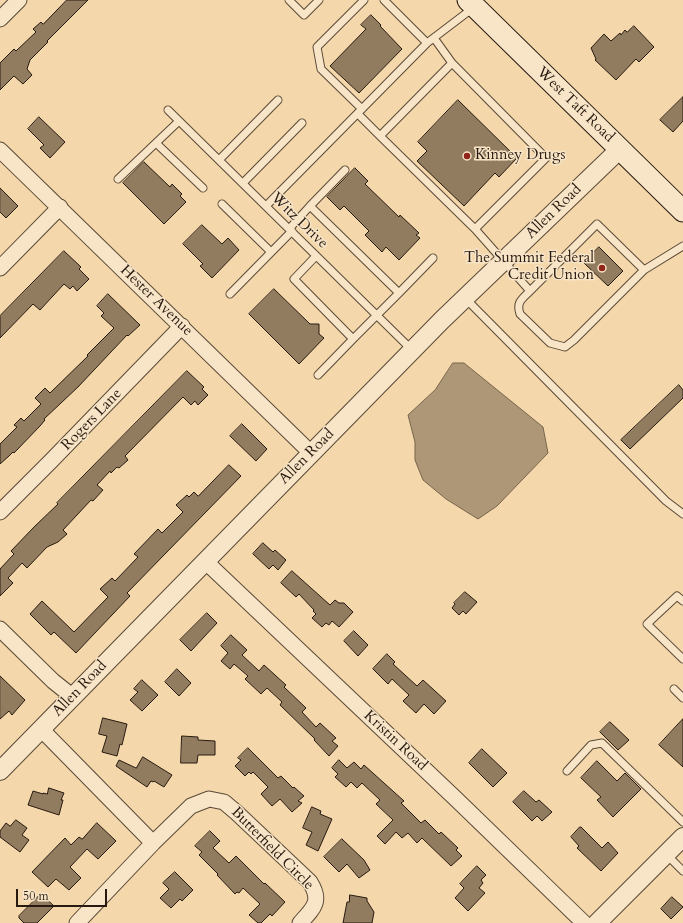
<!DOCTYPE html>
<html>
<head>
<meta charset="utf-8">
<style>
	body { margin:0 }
	#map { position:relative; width:683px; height:923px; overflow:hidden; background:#f4d7aa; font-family:Cardo,serif }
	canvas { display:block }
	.scale { position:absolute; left:16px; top:889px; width:91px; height:18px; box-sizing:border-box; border:2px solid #271a10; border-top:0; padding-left:5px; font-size:12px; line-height:14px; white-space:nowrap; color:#271a10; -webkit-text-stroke:3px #f8e5c8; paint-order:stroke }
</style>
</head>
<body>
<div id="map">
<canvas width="683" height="923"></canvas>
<div class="scale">50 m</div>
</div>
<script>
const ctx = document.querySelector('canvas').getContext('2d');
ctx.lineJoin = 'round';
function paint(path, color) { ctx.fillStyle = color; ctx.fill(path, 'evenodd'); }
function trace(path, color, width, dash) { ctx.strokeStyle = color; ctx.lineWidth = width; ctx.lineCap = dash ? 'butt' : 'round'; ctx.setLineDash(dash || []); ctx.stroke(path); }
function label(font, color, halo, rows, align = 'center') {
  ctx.font = font + ' Cardo,serif'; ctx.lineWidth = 3; ctx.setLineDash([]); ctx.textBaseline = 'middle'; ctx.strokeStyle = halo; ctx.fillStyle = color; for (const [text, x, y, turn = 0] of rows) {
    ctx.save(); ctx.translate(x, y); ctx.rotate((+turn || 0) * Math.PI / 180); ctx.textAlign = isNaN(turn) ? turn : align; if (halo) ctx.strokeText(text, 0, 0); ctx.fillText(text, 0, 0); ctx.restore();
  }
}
const water = new Path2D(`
	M 453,363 L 464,363 L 543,427 L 548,453 L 497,506 L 478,519 L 446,499 L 423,480 L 415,460 L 415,442 L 408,415 L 435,390 Z`);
paint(water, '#ae9776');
trace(water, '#78654d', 1);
const building = new Path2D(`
	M 67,0 L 88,0 L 47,41 L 48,42 L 30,60 L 27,69 L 32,75 L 23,84 L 14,76 L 0,90 L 0,63 L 14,49 L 16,51 L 36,32 L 33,29 L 41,22 L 43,24 Z
	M 371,15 L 381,25 L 380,26 L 402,49 L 359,93 L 330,66 L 366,29 L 361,25 Z
	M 634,26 L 654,47 L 639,62 L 636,59 L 616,80 L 595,60 L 596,59 L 591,48 L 604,34 L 611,41 L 620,33 L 621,35 L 625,30 L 627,32 Z
	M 683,97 L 683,121 L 673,132 L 660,120 Z
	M 458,100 L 517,158 L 499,177 L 495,173 L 464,206 L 417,161 L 427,151 L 418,142 Z
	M 39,117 L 65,142 L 50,158 L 40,148 L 44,145 L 28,129 Z
	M 144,162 L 170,187 L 172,184 L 182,194 L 180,196 L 186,202 L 164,224 L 123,183 Z
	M 355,168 L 368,181 L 365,184 L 399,217 L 400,215 L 419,233 L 416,235 L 420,238 L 399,260 L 386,247 L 382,252 L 365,235 L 369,231 L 344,206 L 340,210 L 327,197 Z
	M 0,188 L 18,206 L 6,218 L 0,212 Z
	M 202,225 L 222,244 L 228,238 L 239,250 L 212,278 L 200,266 L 203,264 L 183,244 Z
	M 599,247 L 623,271 L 608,286 L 584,263 Z
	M 64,251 L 81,267 L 79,269 L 89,279 L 77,291 L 73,286 L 70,289 L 64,284 L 40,310 L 33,304 L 0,338 L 0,316 Z
	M 274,289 L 310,324 L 319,324 L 319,334 L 324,338 L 299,364 L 249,314 Z
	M 108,294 L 140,325 L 128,336 L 127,335 L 78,387 L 44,419 L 45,420 L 40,426 L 14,453 L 13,452 L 9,456 L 0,464 L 0,444 L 17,427 L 14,425 L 21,418 L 24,421 L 41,404 L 35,398 L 45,388 L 50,393 L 88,356 L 87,355 L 114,328 L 101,316 L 104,313 L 97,306 Z
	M 187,371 L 204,387 L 202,389 L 208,395 L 198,405 L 195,401 L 191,405 L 183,397 L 125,456 L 128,460 L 119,468 L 117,467 L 111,473 L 110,471 L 97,485 L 103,490 L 93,501 L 91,500 L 63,530 L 67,534 L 58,542 L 47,547 L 27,568 L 22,563 L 8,578 L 13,583 L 0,596 L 0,569 L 14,554 L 11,551 L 34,527 L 58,504 L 57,503 Z
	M 679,385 L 683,390 L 683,398 L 630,449 L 621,440 Z
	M 242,424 L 267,449 L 256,461 L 230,436 Z
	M 229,465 L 241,476 L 127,593 L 130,596 L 76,653 L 54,632 L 51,635 L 30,614 L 42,601 L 74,632 L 108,597 L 100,589 L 112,578 L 115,581 L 138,557 L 134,554 L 158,529 L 162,533 L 183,512 L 176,505 L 187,495 L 189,497 L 194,492 L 198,496 Z
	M 263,543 L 273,552 L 275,550 L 286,560 L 278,570 L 273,565 L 269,569 L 253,554 Z
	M 292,571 L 330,605 L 335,600 L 339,603 L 344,603 L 353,612 L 339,627 L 332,621 L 329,625 L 326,623 L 322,627 L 312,618 L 316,614 L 313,611 L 314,610 L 299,594 L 296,597 L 281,583 Z
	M 465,592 L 477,602 L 466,614 L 463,611 L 459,615 L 452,608 L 455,604 L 454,603 Z
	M 207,613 L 217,623 L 191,651 L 180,640 Z
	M 354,631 L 368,645 L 358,656 L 344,641 Z
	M 231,635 L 247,650 L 242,655 L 259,671 L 264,665 L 286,685 L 284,687 L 306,708 L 302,712 L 316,727 L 320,723 L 336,738 L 332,741 L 338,746 L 329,756 L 314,740 L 315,739 L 280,705 L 282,702 L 267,688 L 261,694 L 245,679 L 248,676 L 234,664 L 230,669 L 221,661 L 228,653 L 221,646 Z
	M 387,654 L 395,662 L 393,664 L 417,686 L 423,680 L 446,701 L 434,714 L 424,704 L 416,713 L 403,701 L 409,695 L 392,679 L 388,684 L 373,669 Z
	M 177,669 L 191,683 L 179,696 L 165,682 Z
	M 0,676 L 25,700 L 12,715 L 9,711 L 0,719 Z
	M 142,680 L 158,695 L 142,711 L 130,700 L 138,692 L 134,689 Z
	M 103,718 L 127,724 L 122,745 L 120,744 L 117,756 L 102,752 L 107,736 L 99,734 Z
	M 683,719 L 683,767 L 659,745 Z
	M 610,722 L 629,740 L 618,750 L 600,732 Z
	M 182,736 L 198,737 L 198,740 L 215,741 L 215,755 L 198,755 L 197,763 L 181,763 Z
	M 248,748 L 278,778 L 281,776 L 293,788 L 294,787 L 304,796 L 298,801 L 302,803 L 292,812 L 280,799 L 272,806 L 261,794 L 268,787 L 253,772 L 251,774 L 249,772 L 245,776 L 235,766 L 241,760 L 238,758 Z
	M 482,749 L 507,773 L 493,787 L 469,763 Z
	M 143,757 L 172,775 L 164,787 L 154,781 L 153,782 L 151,781 L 147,787 L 116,766 L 119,760 L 136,768 Z
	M 339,760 L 347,768 L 354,762 L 361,769 L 364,765 L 404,801 L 401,803 L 421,823 L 425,820 L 439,834 L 441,832 L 458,848 L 456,850 L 462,856 L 451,866 L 422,838 L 417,843 L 408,833 L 402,838 L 396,832 L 385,844 L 377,836 L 393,820 L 376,804 L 380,800 L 362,783 L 357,788 L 351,782 L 346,787 L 335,777 L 338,774 L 332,768 Z
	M 597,761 L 617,781 L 625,773 L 641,789 L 613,817 L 597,800 L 601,797 L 581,778 Z
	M 49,788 L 64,793 L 61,800 L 63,800 L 59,815 L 28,805 L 33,791 L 43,794 L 43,793 L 47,794 Z
	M 524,791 L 536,802 L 539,800 L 552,812 L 542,821 L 537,816 L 532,821 L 513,802 Z
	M 312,807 L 321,811 L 320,814 L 332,819 L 318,851 L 306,845 L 312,832 L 303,828 Z
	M 16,820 L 27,828 L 22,835 L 29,840 L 20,852 L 0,837 L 0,831 L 6,823 L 10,826 Z
	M 97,823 L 116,841 L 98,859 L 87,849 L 70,867 L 81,878 L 69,890 L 56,879 L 48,887 L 32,872 L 65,838 L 71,845 L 79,837 L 82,839 Z
	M 580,827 L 581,827 L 602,848 L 608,842 L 618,853 L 601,871 L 577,848 L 579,846 L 571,837 Z
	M 210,831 L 220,841 L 213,848 L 229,863 L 236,856 L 264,884 L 265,883 L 285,902 L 272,916 L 270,914 L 261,923 L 258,923 L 249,915 L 260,904 L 243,888 L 239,893 L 237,892 L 235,894 L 217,875 L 218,874 L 199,855 L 202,852 L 195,846 Z
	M 342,839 L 364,860 L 370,870 L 359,878 L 347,864 L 339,872 L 324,857 Z
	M 477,866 L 486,875 L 481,880 L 483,883 L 479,888 L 485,893 L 468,911 L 455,898 L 464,888 L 460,884 Z
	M 175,872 L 193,890 L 182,901 L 180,899 L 171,908 L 160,898 L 169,889 L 163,883 Z
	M 41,894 L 54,906 L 37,923 L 24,923 L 19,918 L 19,916 Z
	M 350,895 L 367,898 L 367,901 L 374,912 L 372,923 L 343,923 L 347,902 L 349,902 Z
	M 672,897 L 683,907 L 671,919 L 661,909 Z`);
paint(building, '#927c60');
trace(building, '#271a10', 1);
const service = new Path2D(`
	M 289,0 L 304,15 L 319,0
	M 384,0 L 427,43
	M 434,38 L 452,63
	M 362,109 L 321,69 L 317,47 L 364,0
	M 168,110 L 412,350
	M 358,114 L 380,136 L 452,63 L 546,158 L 475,229 L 530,291 L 597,224 L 644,270
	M 380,136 L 475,229
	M 156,143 L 203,188
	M 219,160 L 278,100
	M 118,179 L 179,121
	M 243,183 L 302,123
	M 222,204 L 271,252
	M 266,206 L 427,43 L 473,8
	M 310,206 L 345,170
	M 289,229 L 310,206 L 399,293 L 353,339 L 294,279 L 316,256
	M 530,291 C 522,299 516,302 520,314 L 550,343 L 565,347 L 574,340 L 644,270 L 683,246
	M 399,293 L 433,258
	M 230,294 L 292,231
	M 465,298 L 666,501 L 683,514
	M 318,375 L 353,339
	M 683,601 L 677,596 L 647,624 L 683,659
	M 674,689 L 683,698
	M 567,771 L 591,745 L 602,743 L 683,822
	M 666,854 L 683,871`);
const minor = new Path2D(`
	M 0,19 L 19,0
	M 0,150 L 311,453
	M 0,268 L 60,207
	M 0,512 L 51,461 L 182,326
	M 205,561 L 456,799 L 584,923
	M 0,629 L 53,681 L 73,697
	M 41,729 L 153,843
	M 77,923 L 153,843 L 191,806 L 209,799 L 224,802 L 237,813 L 310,882 C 322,901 314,908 300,923`);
const tertiary = new Path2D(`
	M 0,771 L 442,320 L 620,149
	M 597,923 L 683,837`);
const secondary = new Path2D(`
	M 468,0 L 683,211`);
trace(service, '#5a4936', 9);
trace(minor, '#5a4936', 17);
trace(tertiary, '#5a4936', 20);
trace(secondary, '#271a10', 23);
trace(service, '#f8e5c8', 7);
trace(minor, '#f8e5c8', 15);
trace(tertiary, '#f8e5c8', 18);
trace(secondary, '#f8e5c8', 21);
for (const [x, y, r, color] of [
	[467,156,4,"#8f2418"],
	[602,268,4,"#8f2418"]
]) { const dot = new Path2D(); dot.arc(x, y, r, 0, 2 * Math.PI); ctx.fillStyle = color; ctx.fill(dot); trace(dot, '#f8e5c8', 1.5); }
label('15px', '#271a10', '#f8e5c8', [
	["West Taft Road",575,105,44],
	["Allen Road",554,212,-44],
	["Witz Drive",299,221,44],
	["Hester Avenue",156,301,44],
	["Rogers Lane",92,420,-46],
	["Allen Road",307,457,-45],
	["Allen Road",80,689,-46],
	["Kristin Road",395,741,43],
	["Butterfield Circle",272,849,45]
]);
label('15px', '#271a10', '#f8e5c8', [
	["Kinney Drugs",475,156],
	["The Summit Federal",594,259,"right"],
	["Credit Union",594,276,"right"]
], 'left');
</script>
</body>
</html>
